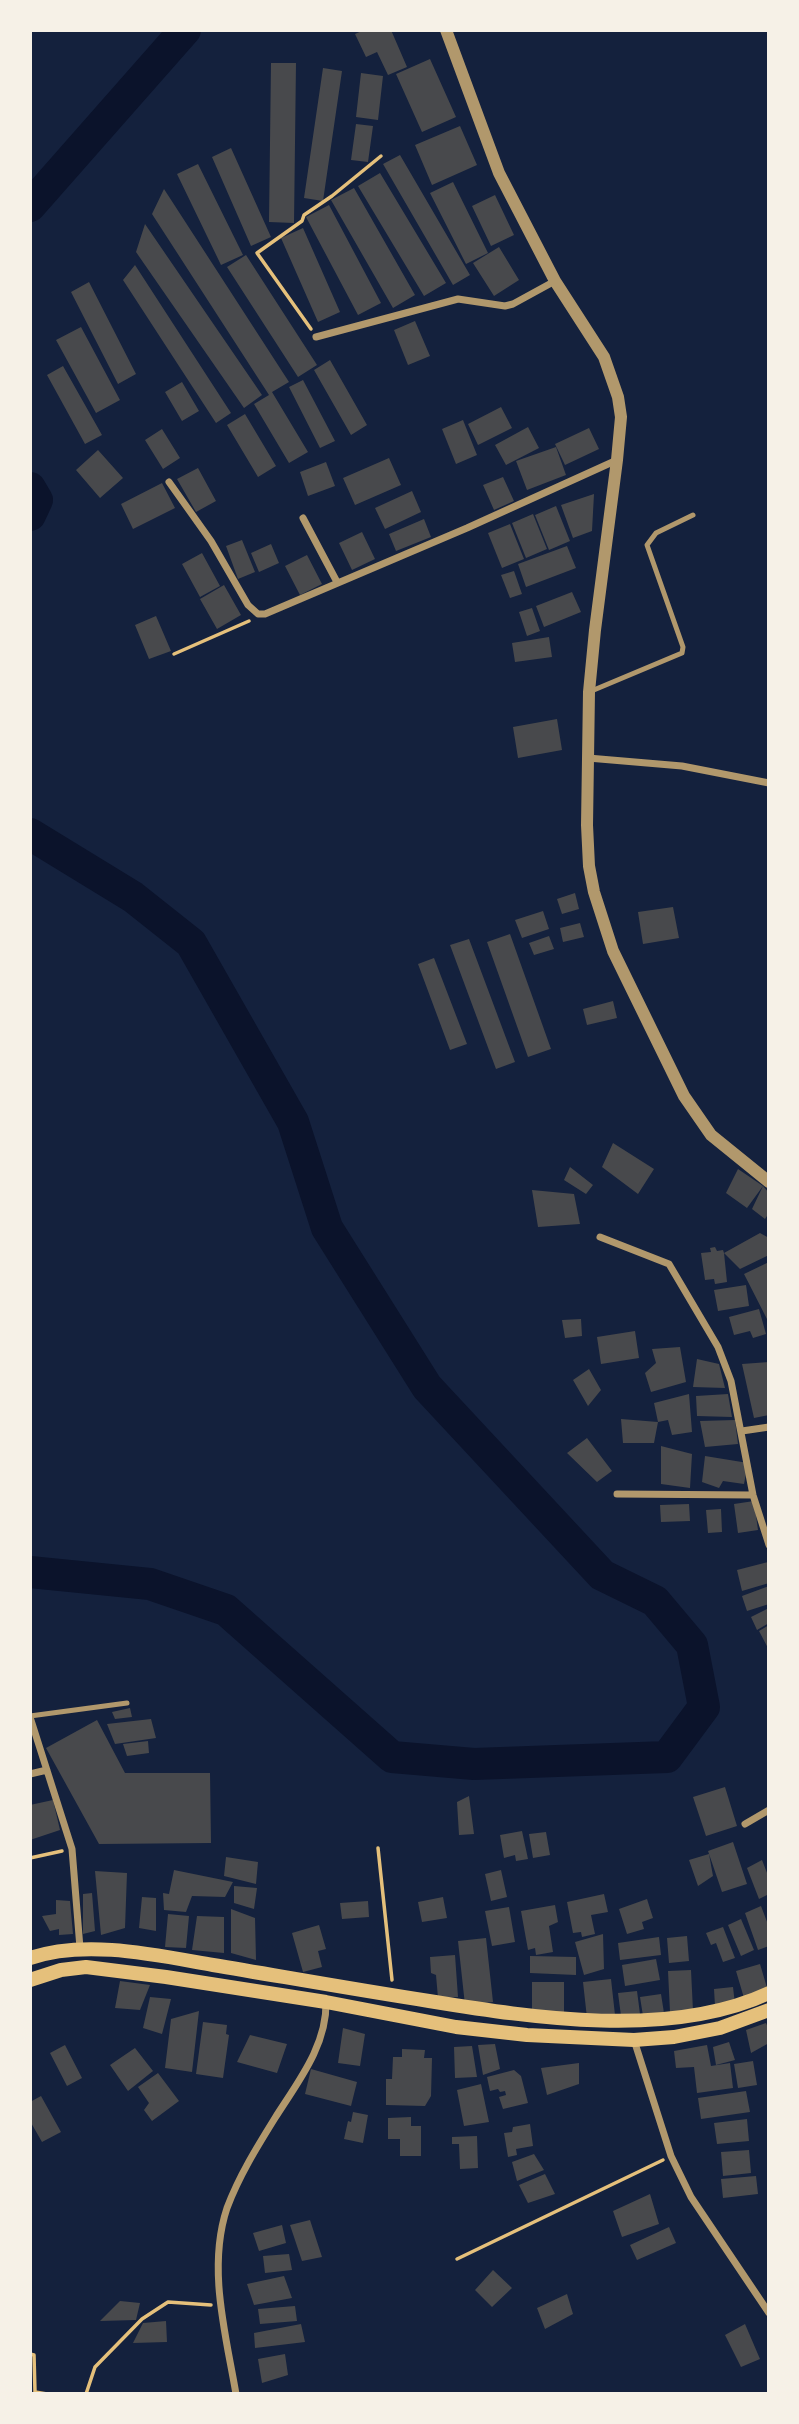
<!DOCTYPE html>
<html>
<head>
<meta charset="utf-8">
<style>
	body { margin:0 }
	#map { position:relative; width:799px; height:2424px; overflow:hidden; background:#14213d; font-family:"Source Sans 3",sans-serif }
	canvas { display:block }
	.frame { position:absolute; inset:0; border:32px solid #f6f1e7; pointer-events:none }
</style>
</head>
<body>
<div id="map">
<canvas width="799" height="2424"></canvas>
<div class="frame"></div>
</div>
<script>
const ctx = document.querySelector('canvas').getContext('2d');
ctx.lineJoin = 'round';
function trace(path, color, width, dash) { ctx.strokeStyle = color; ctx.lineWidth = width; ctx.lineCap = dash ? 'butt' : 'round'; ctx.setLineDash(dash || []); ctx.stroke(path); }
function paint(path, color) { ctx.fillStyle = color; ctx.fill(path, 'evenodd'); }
trace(new Path2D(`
	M 30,206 L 185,30
	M 30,488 L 37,500 L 30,515
	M 30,834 L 133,897 L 191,943 L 293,1122 L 327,1228 L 427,1387 L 602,1575 L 655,1601 L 692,1645 L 704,1707 L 667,1757 L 474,1764 L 392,1757 L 226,1610 L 150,1584 L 30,1572`), '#0b132b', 32);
paint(new Path2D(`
	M 364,30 L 391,30 L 407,67 L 388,75 L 377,52 L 366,57 L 355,34 Z
	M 430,59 L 456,117 L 422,132 L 396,74 Z
	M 271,63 L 296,63 L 294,223 L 269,222 Z
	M 323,68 L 342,71 L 323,201 L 304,198 Z
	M 361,73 L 383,76 L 378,120 L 356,117 Z
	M 356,124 L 373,126 L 368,162 L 351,160 Z
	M 460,126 L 477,165 L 432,185 L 415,145 Z
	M 231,148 L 271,237 L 251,246 L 212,157 Z
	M 400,155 L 470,275 L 453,285 L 383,164 Z
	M 198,164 L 243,255 L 221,265 L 177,174 Z
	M 380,173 L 446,283 L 424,296 L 358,186 Z
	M 453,182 L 488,253 L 466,264 L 430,193 Z
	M 354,188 L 415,295 L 393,308 L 331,200 Z
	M 164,189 L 289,382 L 272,392 L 308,452 L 289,463 L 254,404 L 269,395 L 152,214 Z
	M 495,195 L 514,235 L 491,246 L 472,206 Z
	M 329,205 L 381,303 L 358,315 L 306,217 Z
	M 145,224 L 262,395 L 244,408 L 136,252 Z
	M 303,228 L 340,312 L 318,322 L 281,238 Z
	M 499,247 L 519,280 L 494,296 L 473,263 Z
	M 246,255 L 317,365 L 298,377 L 227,267 Z
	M 135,265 L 231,413 L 216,423 L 123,280 Z
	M 89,282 L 136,374 L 118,384 L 71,292 Z
	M 415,321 L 430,356 L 408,365 L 394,330 Z
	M 81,327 L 120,400 L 96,413 L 56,340 Z
	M 330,360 L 367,425 L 351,435 L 314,370 Z
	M 63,366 L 102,435 L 85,444 L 47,375 Z
	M 303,380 L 335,441 L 320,448 L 289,387 Z
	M 182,382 L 199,411 L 182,421 L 165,392 Z
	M 501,407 L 512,428 L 478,445 L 468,424 Z
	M 245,414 L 276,466 L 258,477 L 227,425 Z
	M 463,420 L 477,455 L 456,464 L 442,429 Z
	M 528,427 L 539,448 L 506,465 L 495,445 Z
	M 589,428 L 599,449 L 565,465 L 555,444 Z
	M 162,429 L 180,458 L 163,469 L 145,440 Z
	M 556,447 L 566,475 L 527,490 L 516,461 Z
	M 98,450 L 123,478 L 100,498 L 76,470 Z
	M 389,458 L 401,485 L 355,505 L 343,478 Z
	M 326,462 L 335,486 L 308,496 L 300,472 Z
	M 198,468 L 216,501 L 196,512 L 177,479 Z
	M 503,477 L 514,501 L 494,510 L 483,485 Z
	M 162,483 L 175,508 L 133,529 L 121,504 Z
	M 412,491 L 421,512 L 385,529 L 375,508 Z
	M 594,494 L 592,531 L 573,538 L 561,505 Z
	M 556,506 L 570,541 L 549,550 L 535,515 Z
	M 533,514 L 547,549 L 526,558 L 512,523 Z
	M 424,519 L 431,537 L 396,551 L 389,534 Z
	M 510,524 L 524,559 L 502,568 L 488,533 Z
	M 362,532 L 375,559 L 352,570 L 339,543 Z
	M 242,540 L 255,572 L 238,579 L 226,546 Z
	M 271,544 L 279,563 L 259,572 L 251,553 Z
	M 567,546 L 576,568 L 526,587 L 518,564 Z
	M 202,553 L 220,586 L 200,597 L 182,564 Z
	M 307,555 L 322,584 L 300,595 L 285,566 Z
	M 514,571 L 522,594 L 510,598 L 501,575 Z
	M 224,585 L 241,615 L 217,629 L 200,599 Z
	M 572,592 L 581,612 L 544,627 L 536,606 Z
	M 532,608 L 540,631 L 527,636 L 519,612 Z
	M 156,616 L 171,651 L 149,659 L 135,625 Z
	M 549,637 L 552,657 L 515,662 L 512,643 Z
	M 557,719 L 562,750 L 518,758 L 513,727 Z
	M 575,893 L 579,909 L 562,914 L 557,899 Z
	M 673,907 L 679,938 L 643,944 L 638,912 Z
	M 543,911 L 549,929 L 522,938 L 515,920 Z
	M 580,923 L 584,937 L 563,942 L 560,928 Z
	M 510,934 L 551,1049 L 528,1057 L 487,942 Z
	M 549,936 L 554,949 L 534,955 L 529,943 Z
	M 469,939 L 515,1062 L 496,1069 L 450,945 Z
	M 434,958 L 467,1044 L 450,1050 L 418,964 Z
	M 613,1001 L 617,1018 L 587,1025 L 583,1009 Z
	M 613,1143 L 654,1169 L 638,1194 L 602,1167 Z
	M 570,1167 L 593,1185 L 586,1194 L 564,1180 Z
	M 738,1169 L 763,1186 L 747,1208 L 726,1193 Z
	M 763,1186 L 769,1193 L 769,1213 L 765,1219 L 752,1209 Z
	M 532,1190 L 574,1194 L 580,1224 L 538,1227 Z
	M 760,1233 L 769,1238 L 769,1255 L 740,1269 L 724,1253 L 727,1282 L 715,1284 L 714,1279 L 705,1280 L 701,1253 L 711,1252 L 710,1248 L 715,1247 L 717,1251 L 723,1250 L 724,1253 Z
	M 769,1262 L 769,1323 L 744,1274 Z
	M 746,1285 L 749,1306 L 718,1311 L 714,1290 Z
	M 759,1309 L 766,1334 L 753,1338 L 750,1331 L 734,1335 L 729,1317 Z
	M 581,1319 L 582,1336 L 565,1338 L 562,1320 Z
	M 635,1331 L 639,1358 L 601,1364 L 597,1337 Z
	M 680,1347 L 686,1382 L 651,1392 L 645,1373 L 656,1363 L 652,1349 Z
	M 697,1359 L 719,1364 L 725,1388 L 693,1387 Z
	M 769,1362 L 769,1415 L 754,1418 L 742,1364 Z
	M 589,1369 L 601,1390 L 588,1406 L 573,1380 Z
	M 689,1394 L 692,1432 L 672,1435 L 668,1420 L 658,1422 L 654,1403 Z
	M 728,1394 L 732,1417 L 697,1416 L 696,1396 Z
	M 621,1419 L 658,1422 L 654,1443 L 623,1443 Z
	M 735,1420 L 738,1444 L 705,1447 L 700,1421 Z
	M 587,1438 L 612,1471 L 597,1482 L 567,1453 Z
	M 661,1446 L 692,1454 L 690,1488 L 661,1484 Z
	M 705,1456 L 748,1463 L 744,1484 L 723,1481 L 719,1488 L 702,1482 Z
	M 754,1501 L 758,1530 L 738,1533 L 734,1504 Z
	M 689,1504 L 690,1521 L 661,1522 L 660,1505 Z
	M 721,1509 L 722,1532 L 708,1533 L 706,1510 Z
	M 768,1562 L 769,1583 L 742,1591 L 737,1570 Z
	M 769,1586 L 769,1604 L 747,1611 L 742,1596 Z
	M 769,1608 L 769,1623 L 757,1630 L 751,1617 Z
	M 769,1625 L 769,1650 L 759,1631 Z
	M 130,1708 L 132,1717 L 115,1719 L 112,1712 Z
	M 151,1719 L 156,1738 L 115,1744 L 107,1724 Z
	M 97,1720 L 125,1773 L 210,1773 L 211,1843 L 99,1844 L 46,1748 Z
	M 148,1741 L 149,1753 L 127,1756 L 123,1744 Z
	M 725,1787 L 737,1826 L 706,1836 L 693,1797 Z
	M 469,1796 L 474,1834 L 459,1835 L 457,1802 Z
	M 53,1800 L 60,1830 L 30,1840 L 30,1805 Z
	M 522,1831 L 528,1859 L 516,1861 L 515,1855 L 504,1858 L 500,1835 Z
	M 546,1832 L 550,1855 L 533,1858 L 529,1834 Z
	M 733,1842 L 747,1884 L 722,1892 L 708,1851 Z
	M 709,1854 L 713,1876 L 698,1886 L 689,1860 Z
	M 226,1857 L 258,1862 L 256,1884 L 224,1876 Z
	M 762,1860 L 769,1878 L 769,1894 L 759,1899 L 747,1868 Z
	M 174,1870 L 233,1882 L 225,1897 L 192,1896 L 186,1912 L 164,1910 L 163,1893 L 169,1894 Z
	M 501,1870 L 507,1897 L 491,1901 L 485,1874 Z
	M 95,1871 L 127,1873 L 125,1928 L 101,1935 Z
	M 234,1886 L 257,1888 L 254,1909 L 234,1903 Z
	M 92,1893 L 95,1931 L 83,1934 L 83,1894 Z
	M 604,1894 L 608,1912 L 591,1915 L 595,1934 L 582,1937 L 581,1932 L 573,1933 L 567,1902 Z
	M 142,1897 L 156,1898 L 156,1931 L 139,1928 Z
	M 443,1897 L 447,1918 L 422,1922 L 418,1902 Z
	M 647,1899 L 653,1918 L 642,1922 L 644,1929 L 627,1934 L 619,1909 Z
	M 56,1900 L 70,1901 L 73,1934 L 59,1935 L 59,1929 L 50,1931 L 42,1916 L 56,1914 Z
	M 368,1901 L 369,1917 L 342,1919 L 340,1903 Z
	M 555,1905 L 558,1922 L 549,1926 L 553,1952 L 536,1955 L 535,1948 L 528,1950 L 521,1911 Z
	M 761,1906 L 769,1927 L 769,1946 L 758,1950 L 745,1913 Z
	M 509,1907 L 515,1942 L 492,1946 L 485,1911 Z
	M 231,1909 L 255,1918 L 256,1960 L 231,1953 Z
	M 168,1914 L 189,1916 L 186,1948 L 165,1947 Z
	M 197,1916 L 224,1917 L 224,1953 L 192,1950 Z
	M 741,1919 L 754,1950 L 741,1956 L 728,1925 Z
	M 319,1925 L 326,1949 L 318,1951 L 322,1967 L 303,1972 L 292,1933 Z
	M 723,1927 L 735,1958 L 723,1962 L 716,1943 L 711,1945 L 706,1933 Z
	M 603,1934 L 604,1969 L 584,1975 L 575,1942 Z
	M 687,1936 L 689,1961 L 669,1963 L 667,1938 Z
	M 659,1937 L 661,1955 L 620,1960 L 618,1943 Z
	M 486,1938 L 493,2002 L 465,2005 L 458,1941 Z
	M 455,1955 L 458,1997 L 438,1998 L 436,1975 L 431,1973 L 430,1957 Z
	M 530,1956 L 576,1957 L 576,1975 L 530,1973 Z
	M 656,1959 L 660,1980 L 625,1986 L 622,1965 Z
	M 760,1964 L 768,1991 L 744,1998 L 736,1971 Z
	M 691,1970 L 693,2011 L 670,2012 L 668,1971 Z
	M 611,1979 L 615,2015 L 587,2018 L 583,1982 Z
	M 120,1981 L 150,1985 L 140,2010 L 115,2008 Z
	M 532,1982 L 564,1982 L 564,2013 L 532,2013 Z
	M 733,1987 L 735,2004 L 715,2006 L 714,1989 Z
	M 637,1991 L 640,2014 L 621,2016 L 618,1993 Z
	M 661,1994 L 664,2013 L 643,2016 L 640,1997 Z
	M 150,1997 L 171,1999 L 162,2034 L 143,2028 Z
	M 199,2011 L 192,2072 L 165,2068 L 171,2019 Z
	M 203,2022 L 227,2025 L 226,2034 L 229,2035 L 223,2078 L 196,2074 Z
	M 766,2023 L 769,2030 L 769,2043 L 751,2053 L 746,2030 Z
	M 343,2028 L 365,2034 L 360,2066 L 338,2063 Z
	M 250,2035 L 287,2044 L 277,2073 L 237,2062 Z
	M 729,2042 L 735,2060 L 716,2065 L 713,2047 Z
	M 495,2044 L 500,2069 L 483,2075 L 478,2045 Z
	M 65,2045 L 82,2078 L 67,2086 L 50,2053 Z
	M 707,2045 L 711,2066 L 730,2063 L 733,2088 L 697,2093 L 694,2067 L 676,2068 L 674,2051 Z
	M 472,2046 L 477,2077 L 455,2078 L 454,2047 Z
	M 135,2048 L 153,2071 L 128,2091 L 110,2065 Z
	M 402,2049 L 425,2050 L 424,2058 L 432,2058 L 431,2096 L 425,2106 L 386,2105 L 386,2079 L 392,2079 L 393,2057 L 402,2057 Z
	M 753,2061 L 757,2085 L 738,2088 L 734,2064 Z
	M 579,2063 L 579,2084 L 547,2095 L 541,2068 Z
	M 311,2069 L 357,2082 L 351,2106 L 305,2094 Z
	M 514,2070 L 521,2076 L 528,2103 L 503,2109 L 499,2097 L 506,2095 L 505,2091 L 500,2092 L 498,2089 L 490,2091 L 487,2077 Z
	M 158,2073 L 179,2101 L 152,2121 L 144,2110 L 149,2103 L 138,2087 Z
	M 481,2084 L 489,2122 L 464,2126 L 457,2090 Z
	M 746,2091 L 750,2112 L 701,2119 L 698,2098 Z
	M 41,2096 L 61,2132 L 42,2142 L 30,2121 L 30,2102 Z
	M 353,2112 L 368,2115 L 363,2143 L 344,2139 L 348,2121 L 351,2122 Z
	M 411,2117 L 411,2126 L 421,2126 L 421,2156 L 400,2156 L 400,2139 L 388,2139 L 388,2118 Z
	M 747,2119 L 749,2141 L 717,2144 L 714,2123 Z
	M 530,2124 L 533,2146 L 516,2149 L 517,2155 L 508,2157 L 504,2133 L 512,2132 L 513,2127 Z
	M 477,2136 L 478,2168 L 460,2169 L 459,2144 L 452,2144 L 452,2137 Z
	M 749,2150 L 751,2173 L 723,2176 L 721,2152 Z
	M 534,2154 L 544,2170 L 517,2181 L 512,2162 Z
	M 545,2174 L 555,2194 L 528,2203 L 519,2185 Z
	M 756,2176 L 758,2194 L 723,2198 L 721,2179 Z
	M 650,2194 L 659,2224 L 622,2237 L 613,2211 Z
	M 310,2220 L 322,2257 L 302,2261 L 290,2225 Z
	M 282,2225 L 286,2243 L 259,2251 L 253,2233 Z
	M 669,2227 L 676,2243 L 637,2260 L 630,2245 Z
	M 289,2254 L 292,2270 L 265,2273 L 263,2256 Z
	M 493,2270 L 512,2288 L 492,2307 L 475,2290 Z
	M 284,2276 L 292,2298 L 254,2305 L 247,2284 Z
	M 567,2294 L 573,2314 L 545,2329 L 537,2308 Z
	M 120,2301 L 140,2303 L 136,2320 L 100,2321 Z
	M 295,2306 L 297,2321 L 260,2324 L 258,2309 Z
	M 166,2321 L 167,2342 L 133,2343 L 143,2323 Z
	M 301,2324 L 305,2342 L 255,2348 L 254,2333 Z
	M 745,2324 L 760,2359 L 741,2367 L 725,2335 Z
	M 285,2354 L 288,2375 L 262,2383 L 258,2359 Z`), '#48494c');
trace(new Path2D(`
	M 311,329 L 257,253 L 302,221 L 304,215 L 332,196 L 381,156
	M 174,654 L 249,621
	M 378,1848 L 392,1980
	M 30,1858 L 62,1851
	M 457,2259 L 663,2160
	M 30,2354 L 34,2355 L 35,2392 L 47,2394
	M 86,2394 L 95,2367 L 142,2319 L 168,2302 L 211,2305`), '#e5c07b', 3.5);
trace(new Path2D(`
	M 589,692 L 682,653 L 683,647 L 647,545 L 656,533 L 693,515
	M 30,1716 L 127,1703`), '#b1986c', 5);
trace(new Path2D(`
	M 316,337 L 458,299 L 505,306 L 513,304 L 555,281
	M 169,482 L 211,541 L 248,605 L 258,614 L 265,614 L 467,528 L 617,460
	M 303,518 L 337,582
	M 588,758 L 682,766 L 769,783
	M 600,1237 L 669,1264 L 718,1347 L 731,1381 L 753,1495 L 769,1545
	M 742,1431 L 769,1427
	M 617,1494 L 753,1495
	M 30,1717 L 72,1849 L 80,1948
	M 30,1774 L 47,1770
	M 745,1824 L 769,1810
	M 634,2040 L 671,2156 L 691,2197 L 769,2313
	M 236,2394 C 226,2335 207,2268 227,2208 C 239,2176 257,2147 275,2118 C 297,2083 327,2046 326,2002`), '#b1986c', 7);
trace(new Path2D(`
	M 446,30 L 499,173 L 555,281 L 604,357 L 618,397 L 621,417 L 617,460 L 595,630 L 589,692 L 587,825 L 589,866 L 594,892 L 613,951 L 684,1096 L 711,1135 L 769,1182`), '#b1986c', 12);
trace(new Path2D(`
	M 30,1958 C 86,1939 156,1955 213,1965 C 285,1977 357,1990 429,2001 C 534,2018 670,2039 769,1993
	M 30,1980 L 61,1970 L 86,1967 L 166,1977 L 326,2002 L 456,2027 L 527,2035 L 634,2040 L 674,2037 L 720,2028 L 769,2010`), '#e5c07b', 14);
</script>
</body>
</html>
